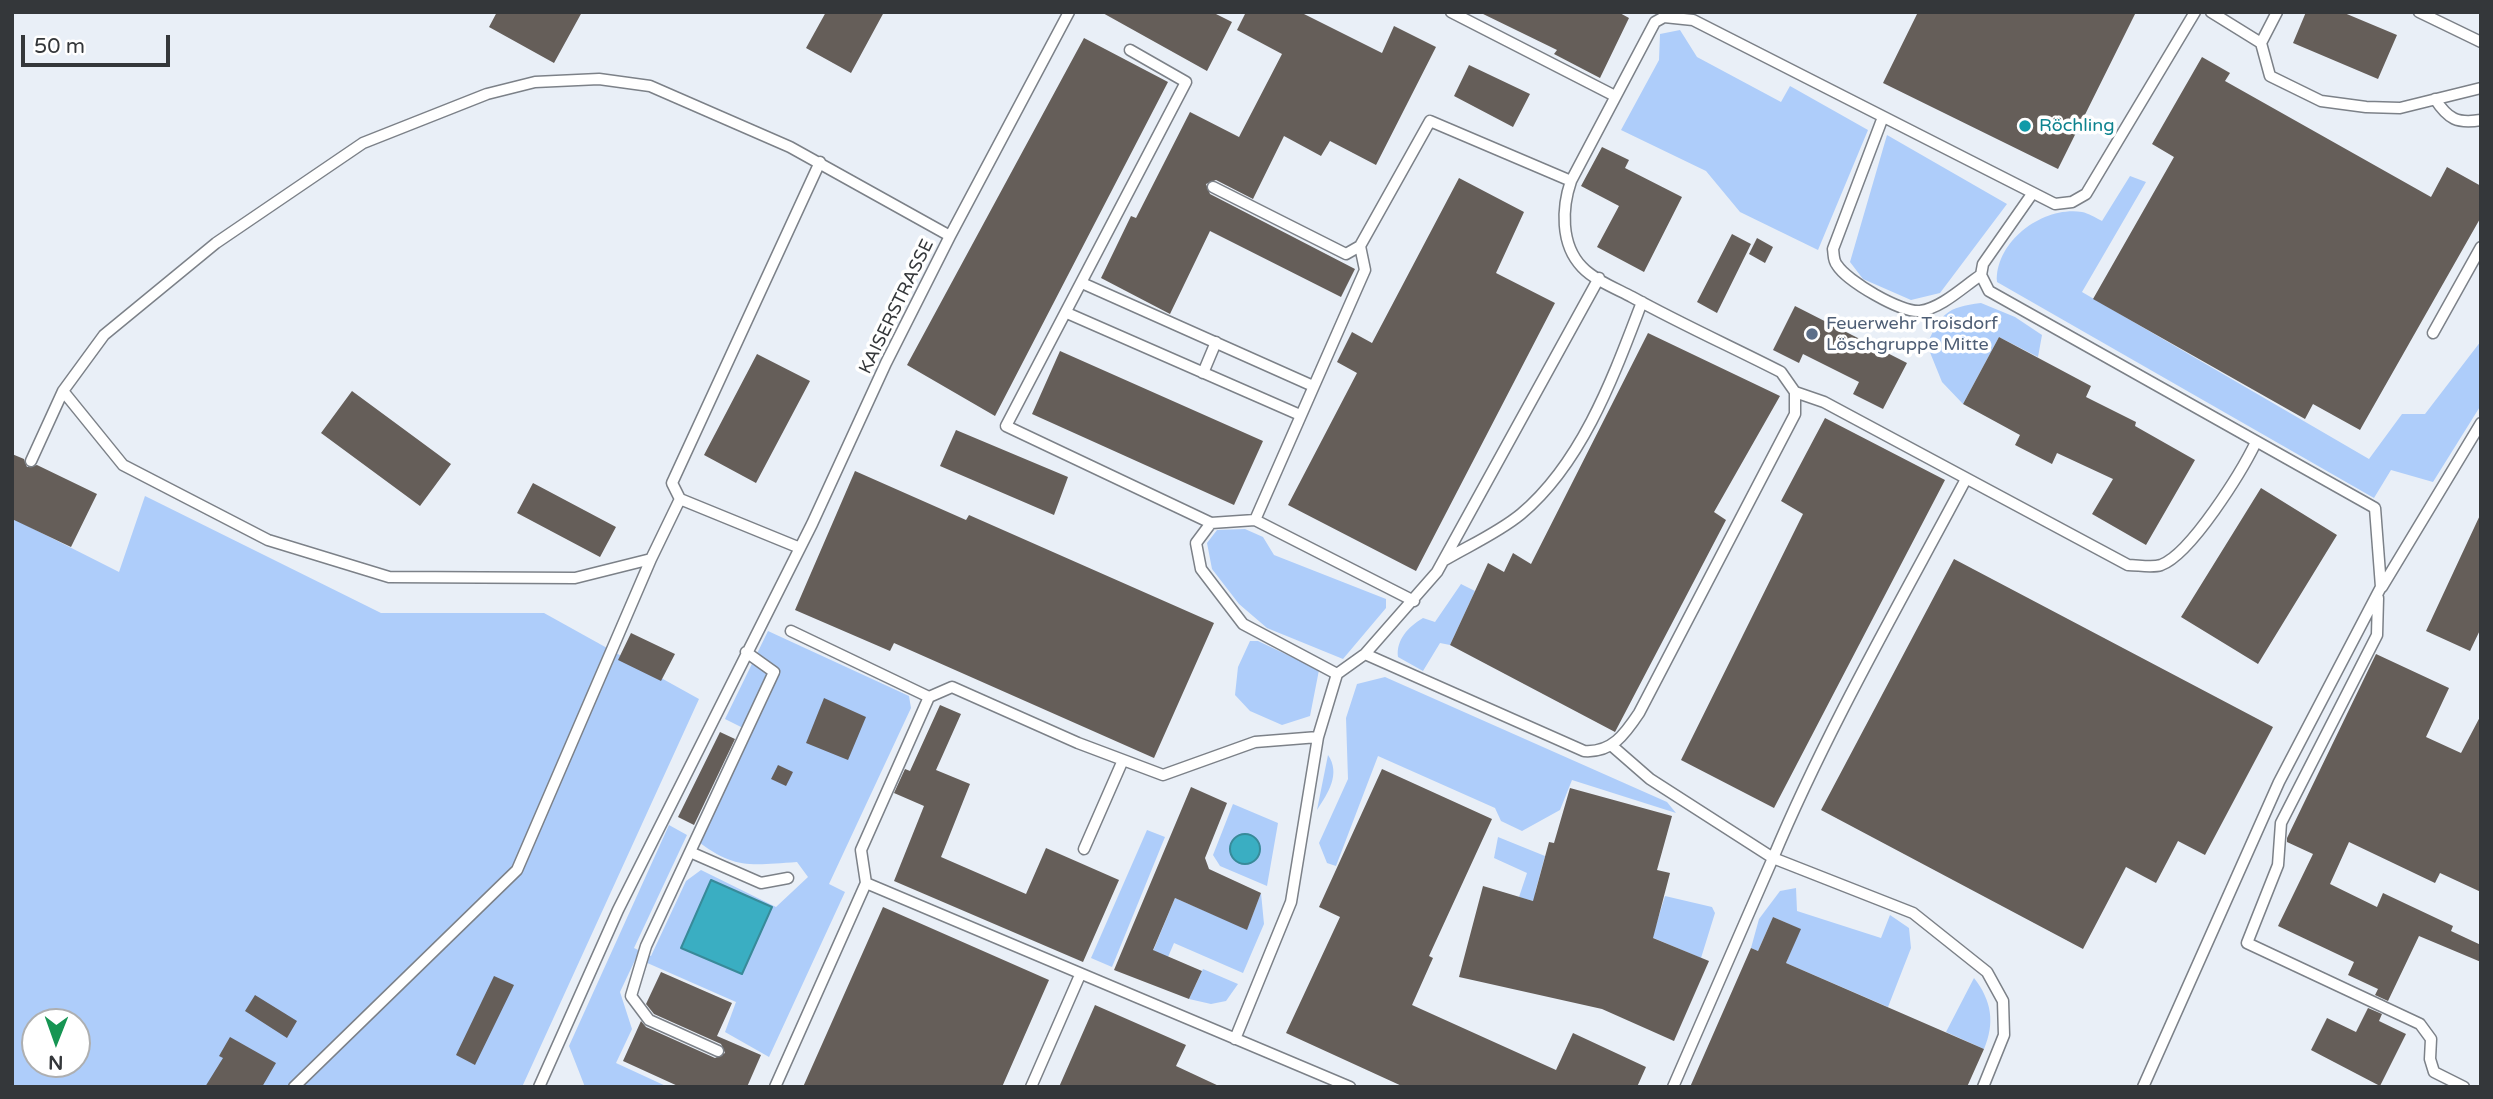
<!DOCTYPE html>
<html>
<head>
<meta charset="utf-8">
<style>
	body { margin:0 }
	#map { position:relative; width:2493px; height:1099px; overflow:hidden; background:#e9eff7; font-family:"Varela Round",sans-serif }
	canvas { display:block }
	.frame { position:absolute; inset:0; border:14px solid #34373a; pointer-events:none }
	.north { position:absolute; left:21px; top:1008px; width:70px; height:70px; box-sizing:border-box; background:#fff; border:2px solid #aeafb0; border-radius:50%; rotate:181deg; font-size:19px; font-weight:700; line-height:28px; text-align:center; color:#34373a }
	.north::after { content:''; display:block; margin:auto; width:24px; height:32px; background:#169553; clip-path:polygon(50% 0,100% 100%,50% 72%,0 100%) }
	.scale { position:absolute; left:21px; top:35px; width:149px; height:32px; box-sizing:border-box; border:4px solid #34373a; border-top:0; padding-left:9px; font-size:21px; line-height:24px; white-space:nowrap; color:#34373a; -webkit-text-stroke:5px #fff; paint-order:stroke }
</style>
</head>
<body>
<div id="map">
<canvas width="2493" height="1099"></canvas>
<div class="frame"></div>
<div class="north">N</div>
<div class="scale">50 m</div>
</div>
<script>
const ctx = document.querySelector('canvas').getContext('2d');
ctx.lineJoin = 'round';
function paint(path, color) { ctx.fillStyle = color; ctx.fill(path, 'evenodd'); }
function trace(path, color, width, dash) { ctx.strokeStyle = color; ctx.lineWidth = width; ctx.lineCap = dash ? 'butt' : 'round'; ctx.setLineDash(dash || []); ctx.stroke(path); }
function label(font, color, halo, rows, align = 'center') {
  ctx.font = font + ' "Varela Round",sans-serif'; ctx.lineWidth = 7; ctx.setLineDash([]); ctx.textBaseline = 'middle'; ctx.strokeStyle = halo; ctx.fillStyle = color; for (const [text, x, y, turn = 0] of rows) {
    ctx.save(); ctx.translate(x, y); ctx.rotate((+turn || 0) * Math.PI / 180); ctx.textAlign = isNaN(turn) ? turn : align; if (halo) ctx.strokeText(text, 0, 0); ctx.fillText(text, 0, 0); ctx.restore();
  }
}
paint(new Path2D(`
	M 1680,30 L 1697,57 L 1781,102 L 1790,86 L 1868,130 L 1818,250 L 1740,212 L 1706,171 L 1621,130 L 1659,60 L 1660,34 Z
	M 1887,135 L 2007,204 L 1940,293 L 1911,300 L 1863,279 L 1850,262 Z
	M 2130,176 L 2146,182 L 2082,292 L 2369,459 L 2402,414 L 2425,414 L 2481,341 L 2481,405 L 2433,482 L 2391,470 L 2374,498 L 1997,282 C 1995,242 2042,206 2082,212 C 2088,213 2096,218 2102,221 Z
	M 1981,303 L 2015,317 L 2042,335 L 2038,357 L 1999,337 L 1963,404 L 1942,382 L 1927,345 C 1940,314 1947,307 1981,303 Z
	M 145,496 L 381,613 L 544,613 L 699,699 L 522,1087 L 12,1087 L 12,518 L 119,572 ZM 35,1022 L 77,1022 L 77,1064 L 35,1064 Z
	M 1245,529 L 1263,537 L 1274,555 L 1386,599 L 1386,608 L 1343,659 L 1267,628 L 1239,604 L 1212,569 L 1207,543 L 1217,530 Z
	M 1461,584 L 1475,591 L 1450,645 L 1440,643 L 1423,671 L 1398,657 C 1396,640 1408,627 1423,618 L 1435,622 Z
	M 768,631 L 909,696 L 911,708 L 829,884 L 845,892 L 769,1057 L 725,1032 L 736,1002 L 636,958 L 620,992 L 632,1029 L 616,1063 L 668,1087 L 585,1087 L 569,1046 L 669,825 L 687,835 L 634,948 L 651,956 L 686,881 L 701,870 L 776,907 L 808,877 L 797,862 C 750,865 734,870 695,839 L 747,730 L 725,719 Z
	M 1250,641 L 1258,641 L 1319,670 L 1310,716 L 1282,725 L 1250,711 L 1235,695 L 1238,667 Z
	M 1385,677 L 1667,802 L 1676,813 L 1572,780 L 1560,810 L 1522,831 L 1501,821 L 1495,808 L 1378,756 L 1336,866 L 1327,863 L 1319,843 L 1348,779 L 1346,718 L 1357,684 Z
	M 1328,755 C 1341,774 1328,793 1317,810 Z
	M 1233,804 L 1278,823 L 1267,886 L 1220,866 L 1213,855 Z
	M 1147,830 L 1165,837 L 1112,967 L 1091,958 Z
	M 1498,837 L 1545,856 L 1535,893 L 1656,925 L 1665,896 L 1712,907 L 1715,913 L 1701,958 L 1637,931 L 1519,897 L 1527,873 L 1494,858 Z
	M 1796,888 L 1797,911 L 1881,938 L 1890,915 L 1909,928 L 1911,948 L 1888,1007 L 1786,963 L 1800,929 L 1773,917 L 1758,951 L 1751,948 L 1759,919 L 1780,891 Z
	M 1261,893 L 1264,924 L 1243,973 L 1174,943 L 1168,957 L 1153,951 L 1175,898 L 1247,929 Z
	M 1203,969 L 1238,984 L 1226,1001 L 1211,1004 L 1189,999 Z
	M 1974,978 C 1992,1001 1995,1023 1984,1049 L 1946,1032 Z`), '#aecdfa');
const water = new Path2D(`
	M1230 849a15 15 0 1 1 30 0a15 15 0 1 1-30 0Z
	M 711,880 L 772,907 L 742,974 L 681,948 Z`);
paint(water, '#3aaec2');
trace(water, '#388a99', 2);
paint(new Path2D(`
	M 497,12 L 582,12 L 554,63 L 489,27 Z
	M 826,12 L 884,12 L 851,73 L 806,48 Z
	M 1101,12 L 1212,12 L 1232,22 L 1207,71 Z
	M 1246,12 L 1300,12 L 1382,53 L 1394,26 L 1436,47 L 1376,165 L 1330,141 L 1321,156 L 1284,136 L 1253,199 L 1216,180 L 1206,184 L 1210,194 L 1355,269 L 1341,297 L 1210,231 L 1170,314 L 1101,278 L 1131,216 L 1136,218 L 1190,112 L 1239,137 L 1282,54 L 1237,30 Z
	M 1479,12 L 1618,12 L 1629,18 L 1600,78 L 1554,54 L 1557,50 Z
	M 1918,12 L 2136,12 L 2058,169 L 1883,83 Z
	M 2306,12 L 2342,12 L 2397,35 L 2378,79 L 2293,43 Z
	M 1084,38 L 1168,82 L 995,416 L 907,365 Z
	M 2202,57 L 2230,73 L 2225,81 L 2431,197 L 2447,167 L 2481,186 L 2481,217 L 2360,430 L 2313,404 L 2305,419 L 2093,299 L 2174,157 L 2152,144 Z
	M 1469,65 L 1530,94 L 1513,127 L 1454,96 Z
	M 1602,147 L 1629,160 L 1625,168 L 1682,197 L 1644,272 L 1597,247 L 1619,206 L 1581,186 Z
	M 1459,178 L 1524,212 L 1496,273 L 1555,303 L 1416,571 L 1288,505 L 1357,373 L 1337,362 L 1352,332 L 1372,343 Z
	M 1732,234 L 1751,244 L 1717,313 L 1697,302 Z
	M 1757,238 L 1773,247 L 1765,263 L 1749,254 Z
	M 1795,306 L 1907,363 L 1883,409 L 1853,394 L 1859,382 L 1803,354 L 1799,363 L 1773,350 Z
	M 1648,333 L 1780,396 L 1714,512 L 1726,520 L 1615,732 L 1450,645 L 1488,563 L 1504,572 L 1513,553 L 1531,564 Z
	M 1999,337 L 2091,386 L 2086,397 L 2136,422 L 2135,426 L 2195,460 L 2146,545 L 2092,514 L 2113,479 L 2057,453 L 2052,464 L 2015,445 L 2020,435 L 1963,404 Z
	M 1060,351 L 1263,441 L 1234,505 L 1032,414 Z
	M 757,354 L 810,381 L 756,483 L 704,455 Z
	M 352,391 L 451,464 L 420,506 L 321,433 Z
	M 1825,418 L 1945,480 L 1774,808 L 1681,760 L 1803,514 L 1781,501 Z
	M 956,430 L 1068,477 L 1054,515 L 940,466 Z
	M 12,454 L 24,459 L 27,467 L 37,465 L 97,494 L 71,547 L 12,519 Z
	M 855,471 L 966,520 L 969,515 L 1214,623 L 1154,758 L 894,643 L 890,651 L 795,610 Z
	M 533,483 L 616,527 L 600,557 L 517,513 Z
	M 2261,488 L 2337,535 L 2258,664 L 2181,617 Z
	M 2481,513 L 2481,628 L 2470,651 L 2426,631 Z
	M 1954,559 L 2273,727 L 2205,855 L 2178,841 L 2156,883 L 2126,867 L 2083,949 L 1821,810 Z
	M 631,633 L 675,654 L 661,681 L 618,660 Z
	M 2376,654 L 2449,688 L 2426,737 L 2461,753 L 2481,715 L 2481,892 L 2440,873 L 2435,883 L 2349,842 L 2330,884 L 2377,907 L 2383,893 L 2453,926 L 2451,931 L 2481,945 L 2481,962 L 2419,936 L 2388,1001 L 2375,995 L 2378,989 L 2348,975 L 2354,962 L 2278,926 L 2313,854 L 2287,842 L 2287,838 Z
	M 824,698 L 866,717 L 848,760 L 806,743 Z
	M 940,705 L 961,714 L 936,770 L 970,784 L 941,857 L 1026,894 L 1046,848 L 1119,880 L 1083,962 L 894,881 L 924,806 L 894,793 L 905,769 L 910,771 Z
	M 720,732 L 735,739 L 694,825 L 678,817 Z
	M 778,765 L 793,772 L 786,786 L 771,779 Z
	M 1382,769 L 1492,819 L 1429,956 L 1433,958 L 1412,1005 L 1556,1070 L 1573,1033 L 1646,1067 L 1637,1087 L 1404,1087 L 1286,1033 L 1340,917 L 1319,907 Z
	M 1191,787 L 1227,803 L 1205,858 L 1209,869 L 1261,893 L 1247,930 L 1175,898 L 1153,950 L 1202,971 L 1189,999 L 1114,970 Z
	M 1570,788 L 1672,816 L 1657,870 L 1670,873 L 1653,938 L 1709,961 L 1674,1041 L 1602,1009 L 1459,977 L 1483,886 L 1533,901 L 1549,842 L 1554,843 Z
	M 883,907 L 1049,980 L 1002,1087 L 803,1087 Z
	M 1773,917 L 1801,929 L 1786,963 L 1984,1049 L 1967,1087 L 1690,1087 L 1751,948 L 1758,951 Z
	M 661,972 L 732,1003 L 717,1036 L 761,1055 L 747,1087 L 680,1087 L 623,1061 L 641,1021 L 646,1027 L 715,1058 L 725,1053 L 721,1044 L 654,1014 L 646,1004 Z
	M 494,976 L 514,985 L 475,1065 L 456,1055 Z
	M 255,995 L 297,1021 L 287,1038 L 245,1011 Z
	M 1095,1005 L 1186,1045 L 1176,1066 L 1221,1087 L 1059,1087 Z
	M 2368,1008 L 2382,1014 L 2379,1021 L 2406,1034 L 2380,1086 L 2311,1050 L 2327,1018 L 2356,1032 Z
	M 230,1037 L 276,1063 L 262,1087 L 205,1087 L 223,1058 L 219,1056 Z`), '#655e59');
const service = new Path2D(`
	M 1451,12 L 1615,96
	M 2211,12 L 2261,43
	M 2277,12 L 2261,43 L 2270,76 L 2321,101 L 2366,107 L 2400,108 L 2481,88
	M 2419,12 L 2481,42
	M 1130,50 L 1186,82 L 1006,426 L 1211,523 L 1196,543 L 1201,569 L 1243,624 L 1337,674
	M 2435,99 C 2448,119 2457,124 2481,120
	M 1883,117 L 1833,249 C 1834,255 1833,260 1837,265 C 1847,281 1901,313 1920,311 C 1942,308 1964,286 1981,275 L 1983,264 L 2032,194
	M 1213,187 L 1346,254 L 1360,246 L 1430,121 L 1571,181
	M 1981,275 L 1989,291 L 2375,508 L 2381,587 L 2279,782 L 2143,1087
	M 1082,283 L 1313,386
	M 1067,313 L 1300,415
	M 2433,333 L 2481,247
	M 1203,373 L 1216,342
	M 63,391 L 123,465 L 268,540 L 389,577 L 575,578 L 651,559 L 680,499 L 800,548
	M 1795,392 L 1824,402 L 2128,565 C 2138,565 2152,568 2161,565 C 2191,554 2242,471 2256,442
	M 31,461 L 63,391 L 104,335 L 216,243 L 363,143 L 487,94 L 535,82 L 599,79 L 650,86 L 790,147 L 950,236
	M 680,499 L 672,483 L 820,162
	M 1255,520 L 1365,270 L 1360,246
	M 1211,523 L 1255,520 L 1414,601
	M 1443,561 C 1468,546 1498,533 1521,514 C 1583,462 1614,375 1642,302
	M 2382,587 L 2481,423
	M 2378,598 L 2377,635 L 2281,823 L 2278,865 L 2247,943 L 2420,1024 L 2431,1039 L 2430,1059 L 2434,1072 L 2464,1087
	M 1365,654 L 1584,751 C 1612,753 1625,734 1639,713 L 1795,414 L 1795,392 L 1781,372 C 1732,347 1681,324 1632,297 C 1617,289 1594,280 1582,267 C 1560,244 1562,207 1571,181 L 1655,22 L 1664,17 L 1693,20 L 2055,204 L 2072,202 L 2086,194 L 2195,12
	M 929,697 L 952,687 L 1078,743 L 1163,775 L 1255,742 L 1318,737
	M 1611,745 L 1650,779 L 1773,858 C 1826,731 1901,601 1966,479
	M 1084,849 L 1123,760
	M 690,852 L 761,883 L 788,878
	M 866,883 L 1350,1087
	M 1235,1039 L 1291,902 L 1318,737 L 1337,674 L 1365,654 L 1437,572 L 1599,278
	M 718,1051 L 649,1020 L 631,996 L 646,946 L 774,672 L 746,652
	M 294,1087 L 517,870 L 651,559
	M 539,1087 L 618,910 L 812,524 L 886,363 L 950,236 L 1069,12
	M 775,1087 L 866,883 L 861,850 L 929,697 L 791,631
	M 1031,1087 L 1080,975
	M 1673,1087 L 1773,858 L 1913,913 L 1987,972 L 2003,1001 L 2004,1035 L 1983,1087`);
trace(service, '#7c8188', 13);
trace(service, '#fff', 10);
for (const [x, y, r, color] of [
	[2025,126,7,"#0f9aa8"],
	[1812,334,7,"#5c6f8a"]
]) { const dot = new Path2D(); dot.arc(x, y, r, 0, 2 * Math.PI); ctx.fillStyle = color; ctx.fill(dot); trace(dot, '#fff', 2.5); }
label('18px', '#0d838f', '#fff', [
	["Röchling",2039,126]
], 'left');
label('18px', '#34373a', '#fff', [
	["KAISERSTRASSE",897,307,-64]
]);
label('18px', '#4e5e75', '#fff', [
	["Feuerwehr Troisdorf",1826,324],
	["Löschgruppe Mitte",1826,345]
], 'left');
</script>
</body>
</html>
